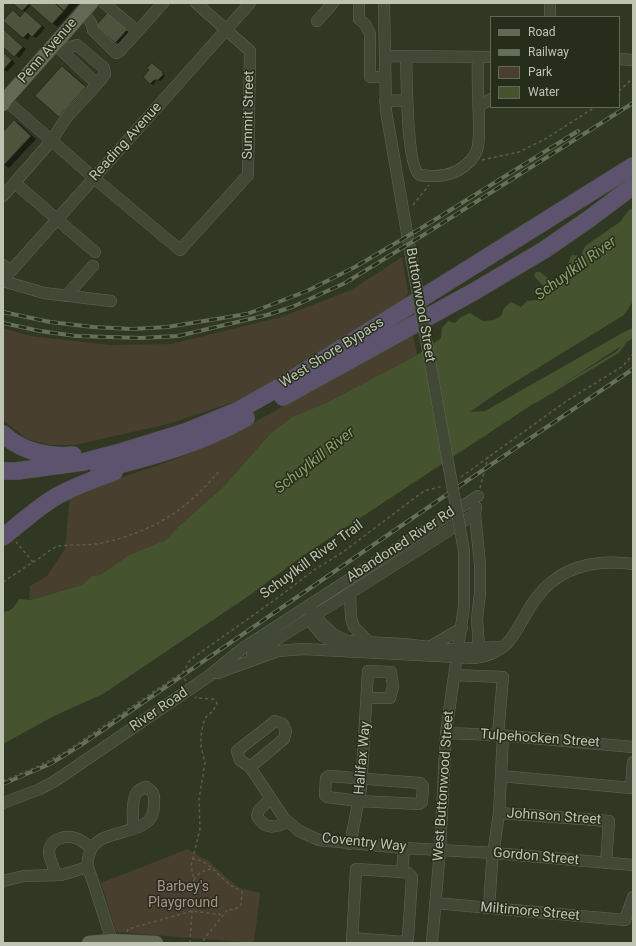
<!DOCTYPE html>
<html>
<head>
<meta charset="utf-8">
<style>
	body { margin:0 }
	#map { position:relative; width:636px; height:946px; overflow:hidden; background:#303823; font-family:Roboto,sans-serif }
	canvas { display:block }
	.frame { position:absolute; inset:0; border:4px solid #bdc4b1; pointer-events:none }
	.legend { position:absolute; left:490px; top:16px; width:130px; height:92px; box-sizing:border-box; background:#262d1b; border:1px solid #626957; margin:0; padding:5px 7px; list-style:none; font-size:12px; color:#bdc4b1 }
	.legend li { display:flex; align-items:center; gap:8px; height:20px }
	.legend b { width:20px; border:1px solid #626957 }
</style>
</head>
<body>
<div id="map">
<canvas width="636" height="946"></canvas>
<div class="frame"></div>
<ul class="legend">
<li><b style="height:5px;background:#616854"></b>Road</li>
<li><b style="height:5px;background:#666f58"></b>Railway</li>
<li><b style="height:11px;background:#483f2f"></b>Park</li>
<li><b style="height:11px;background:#45532f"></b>Water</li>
</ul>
</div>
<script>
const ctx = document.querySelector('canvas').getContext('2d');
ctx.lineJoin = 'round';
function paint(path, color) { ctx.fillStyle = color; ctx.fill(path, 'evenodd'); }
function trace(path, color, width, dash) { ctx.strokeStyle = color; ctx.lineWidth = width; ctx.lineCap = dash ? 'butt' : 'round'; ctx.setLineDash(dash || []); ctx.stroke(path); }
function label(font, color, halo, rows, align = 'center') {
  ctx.font = font + ' Roboto,sans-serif'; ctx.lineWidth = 3; ctx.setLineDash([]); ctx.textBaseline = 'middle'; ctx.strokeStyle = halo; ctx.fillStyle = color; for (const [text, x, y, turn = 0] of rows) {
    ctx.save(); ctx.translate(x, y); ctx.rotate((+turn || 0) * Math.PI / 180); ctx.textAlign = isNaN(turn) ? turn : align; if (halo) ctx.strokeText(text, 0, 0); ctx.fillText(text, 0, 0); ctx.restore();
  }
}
paint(new Path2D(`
	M 402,257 L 408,292 L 406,298 L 304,365 L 240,400 L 168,424 L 75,445 L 50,445 L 27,439 L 3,420 L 3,328 L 30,336 L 110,345 L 171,344 L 281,317 L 351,290 Z
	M 413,333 L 417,355 L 328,402 L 292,417 L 271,433 L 223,487 L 179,526 L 166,540 L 129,555 L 100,575 L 92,576 L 82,585 L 29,600 L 30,586 L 47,576 L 65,549 L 70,495 L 179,458 L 248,426 Z
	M 188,849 L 202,858 L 208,860 L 227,878 L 240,888 L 260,893 L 254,943 L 116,932 L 101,883 Z`), '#483f2f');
paint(new Path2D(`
	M 633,208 L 633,301 L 624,315 L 494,395 L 470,412 L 485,411 L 624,332 L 633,328 L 633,338 L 304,555 L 250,595 L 103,694 L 54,716 L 3,744 L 3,612 C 11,612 15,606 19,599 L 30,600 L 82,585 L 92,576 L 100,575 L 129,555 L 166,540 L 179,526 L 223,487 L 271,433 L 292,417 L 328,402 L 417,355 L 441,338 L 442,328 L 448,321 L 455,323 L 461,317 L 470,313 L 483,321 L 494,320 L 501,316 L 504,308 L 511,302 L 521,307 L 527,301 L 537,300 L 543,286 L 534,276 L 536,272 L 540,272 L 554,283 L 558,283 L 572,255 L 581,256 L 585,246 L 620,222 L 629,210 Z`), '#45532f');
paint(new Path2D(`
	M 15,3 L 79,3 L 58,27 L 52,23 L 31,5 L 25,12 Z
	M 13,12 L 21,17 L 25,12 L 45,28 L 36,38 L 31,35 L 28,40 L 23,37 Z
	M 97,26 L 133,30 L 120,45 Z
	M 3,30 L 26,49 L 19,58 L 3,45 Z
	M 3,52 L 15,63 L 7,72 L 3,69 Z
	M 154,65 L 165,74 L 164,75 L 165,76 L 161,81 L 157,80 L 153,85 L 144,77 Z
	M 62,67 L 68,70 L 91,91 L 65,119 L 60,116 L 37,96 Z
	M 14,121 L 20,124 L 36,139 L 9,168 L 3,164 L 3,133 Z`), '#0007');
trace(new Path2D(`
	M 535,402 L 618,352 L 625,342`), '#45532f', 2.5);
const building = new Path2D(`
	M 13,3 L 28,3 L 29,4 L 22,11 Z
	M 28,3 L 55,3 L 64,11 L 52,24 Z
	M 55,3 L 70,3 L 64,11 Z
	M 13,10 L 20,17 L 25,11 L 42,26 L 32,37 L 28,33 L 23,38 L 3,21 Z
	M 110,10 L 130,27 L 115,43 L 96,26 Z
	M 3,29 L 23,47 L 14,57 L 3,47 Z
	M 3,52 L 12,60 L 3,70 Z
	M 152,63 L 163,72 L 162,73 L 164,74 L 158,80 L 154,80 L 150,84 L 143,77 L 149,70 L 147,68 Z
	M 62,66 L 86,87 L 59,117 L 35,96 Z
	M 14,120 L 31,136 L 3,166 L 3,132 Z`);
paint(building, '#4c553c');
trace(building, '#282f1d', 1);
const minor = new Path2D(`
	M 104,3 L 137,31
	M 359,3 L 359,19 L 365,24 L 370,34 L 370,77 L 385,77
	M 384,3 L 386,111 L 411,256
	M 82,13 C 88,18 92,22 93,30 L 116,53 L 119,52 L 163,3
	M 550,17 L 550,3
	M 317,21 L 333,3
	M 61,50 L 97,84
	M 385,56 L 491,57
	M 406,56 C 407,75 406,167 420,175 C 439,178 457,176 471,160 C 473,157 476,154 477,150 C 479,144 479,136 479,129 C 479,105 477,81 478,57
	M 619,59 L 633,60
	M 3,98 L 94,178 L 180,250 L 248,175 L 248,172 L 250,51 L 196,3
	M 385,101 L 407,100
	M 479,106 L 491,99
	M 15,183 L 95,252
	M 3,196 L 52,140 L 66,118 L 100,81 L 105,74 L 104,68 L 77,45 L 70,47 L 65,54
	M 3,265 L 11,271
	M 3,280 L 250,3
	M 3,281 L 44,293 L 111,301
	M 66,296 L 93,266
	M 476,507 L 475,514 L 480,565 L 480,593 L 477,619 L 479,648
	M 350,594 L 351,618 L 354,627 L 369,642
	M 312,611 L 318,620 L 333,634 L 347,641 L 403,644 L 447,649 L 502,647
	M 310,621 L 323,636 L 341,647
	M 431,646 L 462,628
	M 252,655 L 475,514
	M 217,673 L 278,651 L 303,649 L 475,658 C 516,652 516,624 537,597 C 561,566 596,559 633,564
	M 455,675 L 503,677 L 498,735
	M 446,733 L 498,735 L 633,747
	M 250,767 L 284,739 L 286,731 L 283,724 L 275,721 L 237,751 L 240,760 L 250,767 L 284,818 L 299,831 L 319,840 L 404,848 L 494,853 L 633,865
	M 329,776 L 420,783 L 423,786 L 422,802 L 419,804 L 359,801 L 327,797 L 325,795 L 326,778 Z
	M 501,776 L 631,788 L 633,762
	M 270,799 L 259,810 L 257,816 C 265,830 275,828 287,822
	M 3,803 L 40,789 L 55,781 L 209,676 L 243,648 L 478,496
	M 499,813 L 609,821 L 606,863
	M 350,844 L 361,789 L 368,671 L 391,672 L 393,686 L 390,698 L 367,698
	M 56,875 C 54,868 50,860 49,853 C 49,838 67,834 78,839 C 83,841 87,845 91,848
	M 3,881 L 24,876 L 61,875 L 88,867
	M 435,903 L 625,920 L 633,897
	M 489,908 L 492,862 L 499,813 L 503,736
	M 352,938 L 403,942 L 408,938 L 412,877 L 408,873 L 402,872
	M 112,941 C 106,923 101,906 95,888 C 93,881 90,874 88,867 C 87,863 88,857 90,852 C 97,830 138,835 150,819 C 154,814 154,807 154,801 C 155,794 152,791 146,787 C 143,788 140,789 137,792 C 132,799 132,819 134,828
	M 352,943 L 356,869 L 402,872 L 404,848
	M 432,943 L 440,850 L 446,733 L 464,606`);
const major = new Path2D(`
	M 3,104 L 5,100 L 91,3
	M 89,943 L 112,941 L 156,943`);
const highway = new Path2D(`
	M 283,397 L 475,291 L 544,250 L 589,219 L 633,186
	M 3,434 C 21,451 49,458 73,455
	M 99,470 C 150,457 200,444 246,418
	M 3,471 L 17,471 L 83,462 L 117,453 L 185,432 L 239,410 L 278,388 L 633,166
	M 3,537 C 21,523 38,507 57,496 C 75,486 95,479 114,472`);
trace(minor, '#5f6654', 12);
trace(major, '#4d5442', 15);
trace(highway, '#4c5341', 18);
trace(new Path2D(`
	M 619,91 L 633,78
	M 482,160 L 519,152 L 547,138 L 595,107
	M 413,205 L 429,185
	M 461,477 L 568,400 L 623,366 L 633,354
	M 480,488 L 488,457
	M 33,562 C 41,558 51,548 59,546 C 73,544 88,546 102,543 C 154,531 186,511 220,470
	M 3,582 L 33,562 L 16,542
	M 182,673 L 186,682
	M 3,781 L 41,765 L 67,751 L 184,671 L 190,660 L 276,599 L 314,570 L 343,552 L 424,491 L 443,486
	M 192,859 C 207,859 218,875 229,884 C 233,887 238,889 242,892 L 241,905 L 234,910 L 228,909 L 204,939 L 203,943
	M 194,880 C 199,872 204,870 213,869
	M 127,932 L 128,929 L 192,911 L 224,915
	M 190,943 L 194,880 L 191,866 L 200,829 L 199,799 L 205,763 L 201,746 L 201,736 L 203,724 L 206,717 L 213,711 L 217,703 L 213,699 L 196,698 L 195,697`), '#5e5c4b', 1.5, [3, 3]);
trace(minor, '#414836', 11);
trace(major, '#616854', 14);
trace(highway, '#5e536e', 17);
const rail = new Path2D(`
	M 3,312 L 50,322 L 93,327 L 132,329 L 167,327 L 247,314 L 307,291 L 355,267 L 423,227 L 578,131
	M 3,323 L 40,331 L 76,336 L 141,338 L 178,336 L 267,315 L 292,307 L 345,283 L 425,234 L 633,103
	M 3,784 L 50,764 L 81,745 L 452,491 L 633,369`);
trace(rail, '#666f58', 4);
trace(rail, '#262d1b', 2.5, [8]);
const minorBridge = new Path2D(`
	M 411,256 L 464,551 L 464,606`);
trace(minorBridge, '#5f6654', 12, []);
trace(minorBridge, '#414836', 11);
label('14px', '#bdc4b1', '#262d1b', [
	["Penn Avenue",48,51,-49],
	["Summit Street",249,115,-89],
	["Reading Avenue",126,142,-48],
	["Buttonwood Street",420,305,80],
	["West Shore Bypass",332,353,-32],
	["Abandoned River Rd",401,545,-33],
	["Schuylkill River Trail",312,560,-36],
	["River Road",159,710,-34],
	["Tulpehocken Street",540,739,4],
	["Halifax Way",363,758,-85],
	["West Buttonwood Street",444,786,-86],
	["Johnson Street",554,817,4],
	["Coventry Way",364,843,6],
	["Gordon Street",536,857,5],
	["Miltimore Street",530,912,5]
]);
label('14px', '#af8f8f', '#262d1b', [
	["Barbey's",183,887],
	["Playground",183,903]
]);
label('italic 15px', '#8ea16c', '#262d1b', [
	["Schuylkill River",576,269,-36],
	["Schuylkill River",315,461,-38]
]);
</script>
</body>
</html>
